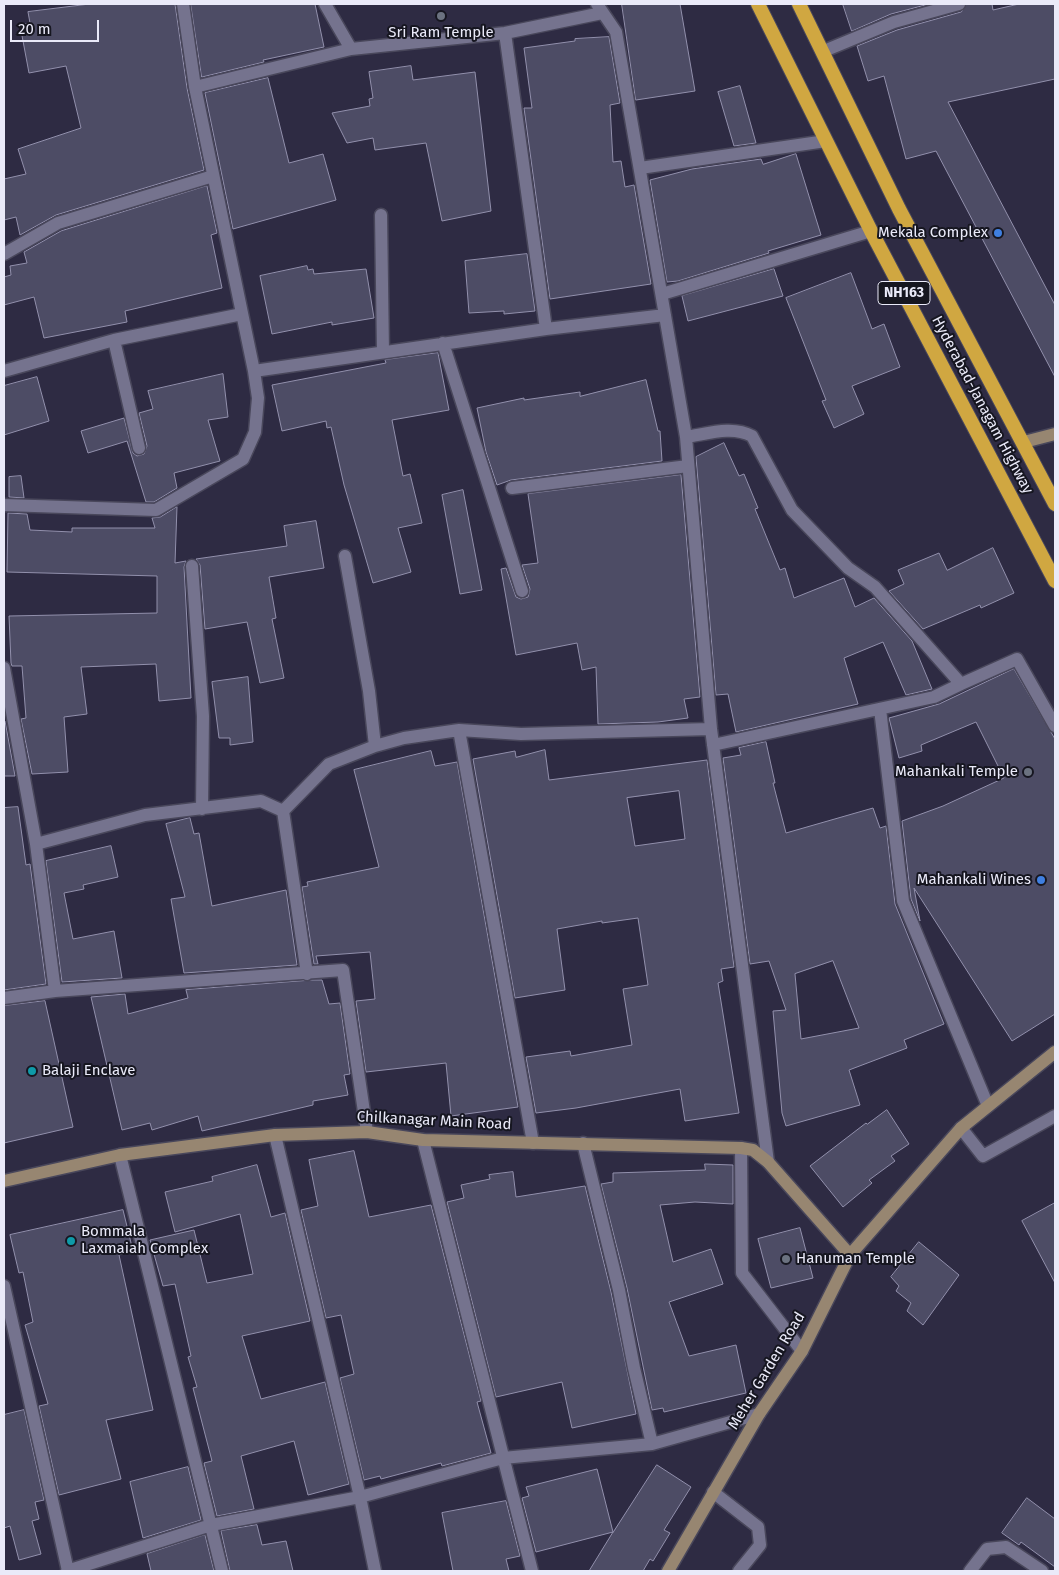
<!DOCTYPE html>
<html>
<head>
<meta charset="utf-8">
<style>
	body { margin:0 }
	#map { position:relative; width:1059px; height:1575px; overflow:hidden; background:#2e2b43; font-family:"Fira Sans",sans-serif }
	canvas { display:block }
	.frame { position:absolute; inset:0; border:5px solid #eaeaf9; pointer-events:none }
	.scale { position:absolute; left:10px; top:20px; width:89px; height:22px; box-sizing:border-box; border:2px solid #eaeaf9; border-top:0; padding-left:6px; font-size:15px; line-height:18px; white-space:nowrap; color:#eaeaf9; -webkit-text-stroke:4px #161620; paint-order:stroke }
</style>
</head>
<body>
<div id="map">
<canvas width="1059" height="1575"></canvas>
<div class="frame"></div>
<div class="scale">20 m</div>
</div>
<script>
const ctx = document.querySelector('canvas').getContext('2d');
ctx.lineJoin = 'round';
function paint(path, color) { ctx.fillStyle = color; ctx.fill(path, 'evenodd'); }
function trace(path, color, width, dash) { ctx.strokeStyle = color; ctx.lineWidth = width; ctx.lineCap = dash ? 'butt' : 'round'; ctx.setLineDash(dash || []); ctx.stroke(path); }
function label(font, color, halo, rows, align = 'center') {
  ctx.font = font + ' "Fira Sans",sans-serif'; ctx.lineWidth = 4; ctx.setLineDash([]); ctx.textBaseline = 'middle'; ctx.strokeStyle = halo; ctx.fillStyle = color; for (const [text, x, y, turn = 0] of rows) {
    ctx.save(); ctx.translate(x, y); ctx.rotate((+turn || 0) * Math.PI / 180); ctx.textAlign = isNaN(turn) ? turn : align; if (halo) ctx.strokeText(text, 0, 0); ctx.fillText(text, 0, 0); ctx.restore();
  }
}
const building = new Path2D(`
	M 90,4 L 175,4 L 187,88 L 204,170 L 56,215 L 20,235 L 16,217 L 4,220 L 4,179 L 26,174 L 18,149 L 81,128 L 66,66 L 29,73 L 20,25 L 30,23 L 28,12 Z
	M 191,4 L 315,4 L 324,47 L 263,60 L 264,62 L 202,77 Z
	M 622,4 L 680,4 L 695,91 L 636,100 Z
	M 843,4 L 929,4 L 891,14 L 852,31 Z
	M 967,4 L 992,4 L 993,10 L 1019,4 L 1055,4 L 1055,79 L 948,102 L 1055,305 L 1055,377 L 936,151 L 906,159 L 884,76 L 868,81 L 857,46 L 897,30 L 961,12 Z
	M 609,37 L 620,103 L 610,105 L 613,162 L 621,161 L 625,187 L 634,185 L 651,284 L 550,299 L 524,108 L 532,108 L 524,48 L 575,41 L 575,39 Z
	M 411,66 L 413,80 L 475,72 L 491,211 L 442,221 L 426,143 L 375,150 L 373,138 L 347,143 L 332,113 L 370,106 L 369,99 L 373,98 L 369,72 Z
	M 268,78 L 289,163 L 323,154 L 336,200 L 233,229 L 205,93 Z
	M 740,86 L 756,143 L 734,146 L 718,92 Z
	M 796,154 L 821,235 L 768,251 L 769,253 L 678,281 L 667,282 L 650,180 L 692,169 L 761,159 L 763,164 Z
	M 207,186 L 217,233 L 211,235 L 222,288 L 125,311 L 127,322 L 44,338 L 34,297 L 4,305 L 4,277 L 11,275 L 10,266 L 27,263 L 24,252 L 61,231 Z
	M 527,254 L 535,311 L 504,314 L 504,311 L 469,313 L 465,261 Z
	M 307,266 L 308,270 L 313,269 L 314,274 L 366,269 L 374,318 L 332,325 L 332,322 L 272,334 L 260,276 Z
	M 774,269 L 783,296 L 688,321 L 682,296 Z
	M 851,273 L 872,329 L 884,324 L 900,367 L 852,386 L 864,414 L 834,428 L 822,401 L 826,400 L 786,298 Z
	M 438,353 L 449,410 L 392,420 L 403,476 L 410,474 L 422,523 L 398,528 L 411,572 L 373,583 L 344,485 L 331,427 L 327,428 L 326,421 L 282,431 L 272,385 L 386,363 L 385,360 Z
	M 223,374 L 228,417 L 208,420 L 220,461 L 174,473 L 177,488 L 154,502 L 146,502 L 127,441 L 88,453 L 81,431 L 124,418 L 133,453 L 137,456 L 144,454 L 147,446 L 139,413 L 153,409 L 148,391 Z
	M 37,377 L 49,421 L 4,435 L 4,386 Z
	M 646,380 L 658,431 L 660,431 L 662,461 L 511,480 L 497,485 L 486,452 L 477,408 L 524,398 L 524,400 L 580,392 L 580,396 Z
	M 724,443 L 739,476 L 744,474 L 758,508 L 755,509 L 780,570 L 785,568 L 794,598 L 844,578 L 855,607 L 874,598 L 912,641 L 932,689 L 906,695 L 883,642 L 844,658 L 858,704 L 736,732 L 728,694 L 716,695 L 696,457 Z
	M 681,475 L 700,697 L 684,699 L 688,718 L 658,722 L 598,724 L 596,667 L 582,670 L 577,643 L 516,655 L 501,569 L 506,568 L 516,597 L 521,599 L 528,597 L 530,589 L 522,565 L 538,563 L 528,494 Z
	M 21,476 L 24,498 L 9,497 L 9,477 Z
	M 463,490 L 482,590 L 460,594 L 442,495 Z
	M 177,507 L 175,563 L 186,561 L 184,567 L 191,698 L 159,701 L 156,664 L 81,667 L 87,714 L 64,717 L 68,772 L 32,774 L 21,719 L 26,718 L 22,666 L 12,666 L 11,663 L 9,616 L 157,613 L 157,576 L 7,572 L 8,513 L 27,514 L 30,530 L 72,532 L 72,528 L 155,528 L 152,518 L 160,517 Z
	M 316,521 L 324,568 L 269,577 L 276,618 L 272,619 L 284,678 L 260,683 L 247,622 L 205,629 L 200,565 L 196,559 L 287,546 L 284,526 Z
	M 993,548 L 1014,593 L 981,608 L 980,605 L 923,629 L 889,591 L 904,584 L 898,570 L 939,553 L 947,570 Z
	M 1014,669 L 1055,739 L 1055,1014 L 1012,1041 L 914,888 L 920,921 L 911,899 L 902,821 L 943,806 L 1004,778 L 976,722 L 921,745 L 922,751 L 899,758 L 889,718 L 939,704 Z
	M 248,677 L 253,742 L 230,745 L 230,738 L 219,738 L 212,682 Z
	M 4,721 L 5,721 L 15,776 L 4,776 Z
	M 766,742 L 775,783 L 773,783 L 786,833 L 873,808 L 880,828 L 886,826 L 895,904 L 944,1024 L 904,1040 L 907,1048 L 849,1070 L 860,1105 L 786,1126 L 782,1113 L 773,1011 L 786,1010 L 769,961 L 750,964 L 723,758 L 741,755 L 739,748 ZM 833,961 L 859,1028 L 801,1039 L 795,974 Z
	M 545,750 L 549,780 L 707,760 L 734,967 L 721,969 L 723,981 L 718,983 L 739,1113 L 685,1121 L 680,1089 L 576,1108 L 536,1113 L 526,1057 L 570,1051 L 571,1056 L 632,1045 L 623,989 L 648,985 L 638,918 L 602,923 L 602,921 L 557,929 L 565,990 L 515,998 L 473,759 L 515,751 L 516,757 ZM 679,791 L 685,839 L 635,846 L 627,798 Z
	M 431,751 L 435,766 L 457,762 L 518,1107 L 451,1116 L 446,1063 L 366,1072 L 356,1001 L 375,999 L 370,952 L 316,956 L 318,964 L 314,964 L 302,887 L 308,886 L 307,882 L 379,867 L 354,770 Z
	M 18,807 L 26,865 L 30,864 L 46,984 L 4,990 L 4,808 Z
	M 190,818 L 194,834 L 199,833 L 212,906 L 286,890 L 297,965 L 184,973 L 171,899 L 185,897 L 166,824 Z
	M 111,846 L 118,877 L 83,885 L 84,889 L 64,893 L 73,939 L 114,931 L 122,978 L 62,982 L 46,861 Z
	M 312,980 L 322,980 L 329,1004 L 340,1003 L 350,1074 L 344,1075 L 348,1095 L 313,1101 L 313,1105 L 202,1131 L 198,1116 L 152,1130 L 150,1123 L 122,1130 L 91,997 L 125,994 L 128,1014 L 188,998 L 186,990 Z
	M 45,1001 L 73,1127 L 4,1143 L 4,1006 Z
	M 887,1110 L 909,1144 L 891,1156 L 895,1161 L 869,1180 L 872,1183 L 843,1207 L 810,1166 L 866,1123 L 867,1124 Z
	M 354,1151 L 369,1217 L 431,1205 L 481,1401 L 477,1402 L 491,1453 L 442,1466 L 441,1463 L 381,1479 L 380,1476 L 364,1480 L 340,1378 L 354,1374 L 341,1315 L 326,1318 L 301,1210 L 318,1206 L 309,1160 Z
	M 705,1164 L 733,1165 L 733,1204 L 695,1202 L 660,1205 L 673,1262 L 711,1249 L 723,1284 L 669,1302 L 689,1356 L 736,1345 L 746,1393 L 664,1412 L 663,1408 L 652,1410 L 627,1288 L 601,1184 L 613,1182 L 613,1173 L 705,1170 Z
	M 257,1165 L 271,1217 L 285,1213 L 310,1321 L 242,1336 L 261,1399 L 325,1382 L 349,1484 L 308,1495 L 294,1441 L 241,1456 L 254,1509 L 217,1516 L 204,1463 L 212,1461 L 193,1388 L 197,1387 L 188,1357 L 191,1356 L 175,1284 L 163,1286 L 150,1240 L 194,1230 L 207,1283 L 253,1274 L 240,1214 L 175,1232 L 165,1192 L 213,1181 L 212,1177 Z
	M 513,1172 L 516,1197 L 585,1186 L 611,1292 L 636,1414 L 572,1428 L 562,1382 L 496,1397 L 447,1202 L 464,1198 L 461,1185 L 490,1179 L 489,1175 Z
	M 1055,1203 L 1055,1283 L 1022,1221 Z
	M 123,1210 L 133,1251 L 119,1255 L 153,1410 L 106,1420 L 121,1479 L 59,1495 L 39,1406 L 48,1404 L 25,1325 L 33,1322 L 23,1272 L 19,1273 L 10,1235 Z
	M 800,1228 L 813,1278 L 771,1288 L 758,1239 Z
	M 919,1242 L 959,1275 L 923,1325 L 907,1311 L 911,1303 L 896,1291 L 899,1286 L 891,1277 Z
	M 24,1410 L 44,1500 L 35,1502 L 39,1519 L 32,1521 L 41,1554 L 19,1560 L 10,1526 L 4,1528 L 4,1415 Z
	M 657,1465 L 691,1487 L 664,1530 L 670,1533 L 653,1561 L 650,1559 L 643,1571 L 589,1571 L 613,1532 L 536,1552 L 522,1498 L 529,1496 L 526,1487 L 597,1469 L 613,1532 Z
	M 188,1467 L 201,1520 L 143,1538 L 130,1482 Z
	M 1027,1498 L 1055,1519 L 1055,1567 L 1021,1542 L 1019,1545 L 1002,1533 Z
	M 506,1501 L 520,1556 L 506,1559 L 509,1571 L 453,1571 L 442,1513 Z
	M 257,1525 L 262,1545 L 286,1541 L 293,1571 L 230,1571 L 221,1531 Z
	M 205,1535 L 214,1571 L 151,1571 L 147,1554 Z`);
paint(building, '#4d4c65');
trace(building, '#9290ac', 1);
const service = new Path2D(`
	M 713,1492 L 758,1527 L 760,1545 L 739,1571
	M 970,1571 L 987,1549 L 1006,1547 L 1042,1571`);
const minor = new Path2D(`
	M 325,4 L 351,49 L 505,33 L 602,13
	M 597,4 L 616,32 L 686,437 L 711,729 L 768,1162
	M 505,33 L 546,329
	M 824,51 L 894,22 L 959,4
	M 195,87 L 351,49
	M 640,168 L 826,141
	M 381,215 L 383,352
	M 4,254 L 58,223 L 213,176
	M 662,294 L 871,231
	M 114,340 L 139,448
	M 443,343 L 522,591
	M 4,371 L 114,340 L 242,314
	M 254,371 L 546,329 L 665,315
	M 686,437 C 707,434 732,425 752,436 L 792,510 L 848,568 L 875,587 L 961,684 L 1017,659 L 1055,726
	M 512,488 L 688,466
	M 4,505 L 156,510 L 243,459 L 255,432 L 258,398 L 254,371 L 195,87 L 183,4
	M 345,556 L 369,691 L 375,746
	M 192,566 L 203,716 L 202,809
	M 4,668 L 36,844 L 55,991
	M 880,709 L 903,901 L 988,1106
	M 459,730 L 533,1143
	M 713,745 L 934,697 L 961,684
	M 283,811 L 307,974
	M 36,844 L 145,815 L 261,801 L 283,811 L 329,764 L 375,746 L 404,738 L 459,730 L 521,734 L 711,729
	M 4,998 L 55,991 L 343,970 L 367,1132
	M 961,1128 L 983,1156 L 1055,1116
	M 275,1135 L 360,1497 L 375,1571
	M 423,1140 L 532,1571
	M 583,1143 L 619,1290 L 634,1368 L 652,1444
	M 741,1148 L 742,1273 L 802,1351
	M 120,1155 L 222,1571
	M 4,1286 L 68,1571
	M 67,1571 L 211,1525 L 360,1497 L 503,1458 L 652,1444 L 759,1414`);
const secondary = new Path2D(`
	M 1024,442 L 1055,434
	M 4,1181 L 120,1155 L 275,1135 L 367,1132 L 423,1140 L 741,1148 L 753,1150 L 768,1162 L 850,1255
	M 668,1571 L 759,1414 L 802,1351 L 850,1255 L 961,1128 L 1055,1052`);
const trunk = new Path2D(`
	M 758,4 L 871,231 L 1055,581
	M 799,4 L 899,209 L 1055,504`);
trace(service, '#49475b', 15);
trace(minor, '#49475b', 15);
trace(secondary, '#49475b', 15);
trace(trunk, '#49475b', 16);
trace(service, '#75738e', 12);
trace(minor, '#75738e', 12);
trace(secondary, '#978671', 12);
trace(trunk, '#d0a741', 14);
for (const [x, y, r, color] of [
	[441,16,5,"#6b7280"],
	[998,233,5,"#3f7fe0"],
	[1028,772,5,"#6b7280"],
	[1041,880,5,"#3f7fe0"],
	[32,1071,5,"#0f9aa8"],
	[71,1241,5,"#0f9aa8"],
	[786,1259,5,"#6b7280"]
]) { const dot = new Path2D(); dot.arc(x, y, r, 0, 2 * Math.PI); ctx.fillStyle = color; ctx.fill(dot); trace(dot, '#161620', 2); }
for (const [x, y, w] of [
	[904,293,52]
]) { const box = new Path2D(); box.roundRect(x - w / 2, y - 11.5, w, 23, 4); ctx.fillStyle = '#161620'; ctx.fill(box); trace(box, '#eaeaf9', 1); }
label('bold 14px', '#eaeaf9', null, [
	["NH163",904,293]
]);
label('15px', '#eaeaf9', '#161620', [
	["Sri Ram Temple",441,33,"center"],
	["Mekala Complex",988,233],
	["Mahankali Temple",1018,772],
	["Mahankali Wines",1031,880],
	["Balaji Enclave",42,1071,"left"],
	["Bommala",81,1232,"left"],
	["Laxmaiah Complex",81,1249,"left"],
	["Hanuman Temple",796,1259,"left"]
], 'right');
label('15px', '#eaeaf9', '#161620', [
	["Hyderabad-Janagam Highway",982,405,62],
	["Chilkanagar Main Road",434,1121,3],
	["Meher Garden Road",767,1371,-59]
]);
</script>
</body>
</html>
